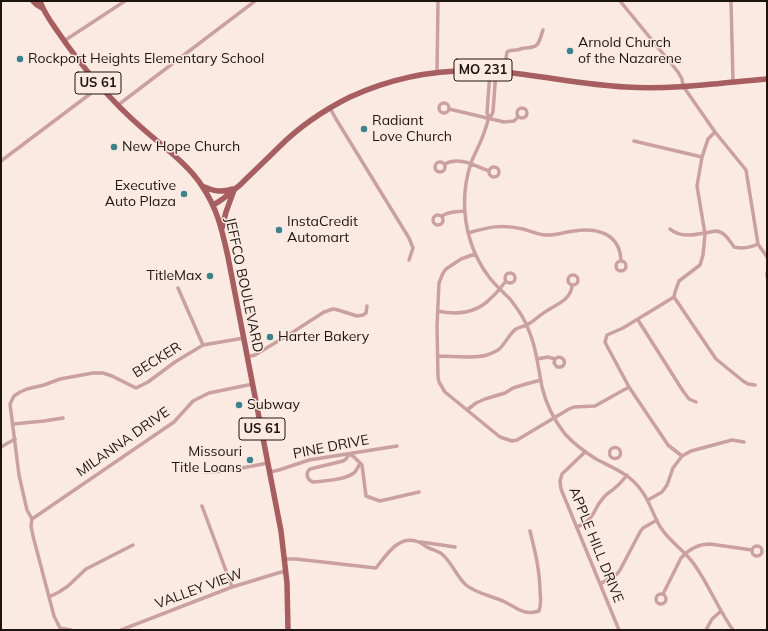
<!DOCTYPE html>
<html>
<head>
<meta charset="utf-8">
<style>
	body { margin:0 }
	#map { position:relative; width:768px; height:631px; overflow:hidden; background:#fbeae1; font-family:Mulish,sans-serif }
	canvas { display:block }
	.frame { position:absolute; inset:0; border:2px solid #1e140f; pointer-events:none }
</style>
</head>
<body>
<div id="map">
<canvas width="768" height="631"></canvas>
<div class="frame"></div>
</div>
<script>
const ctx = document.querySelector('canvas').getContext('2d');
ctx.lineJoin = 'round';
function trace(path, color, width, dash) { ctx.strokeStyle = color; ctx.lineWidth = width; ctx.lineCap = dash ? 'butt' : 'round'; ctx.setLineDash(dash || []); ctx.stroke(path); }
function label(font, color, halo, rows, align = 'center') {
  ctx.font = font + ' Mulish,sans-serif'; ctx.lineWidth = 3; ctx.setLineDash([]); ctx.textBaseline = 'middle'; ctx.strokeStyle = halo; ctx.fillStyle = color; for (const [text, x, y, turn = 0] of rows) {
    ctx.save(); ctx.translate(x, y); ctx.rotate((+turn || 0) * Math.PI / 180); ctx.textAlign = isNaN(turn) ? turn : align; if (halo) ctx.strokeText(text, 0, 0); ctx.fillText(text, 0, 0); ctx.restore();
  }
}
trace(new Path2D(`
	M 620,1 L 678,72 L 682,79 L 683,86 L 715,132 L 746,170 L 758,244 L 767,257
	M 731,1 L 733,82
	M 64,41 L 125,1
	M 496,71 L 493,112 L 491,116 L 489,117 C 487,124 485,131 482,138 C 479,146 474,155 471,163 C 458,202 465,245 489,277 C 495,285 503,292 510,299 C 518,309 525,319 529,331 C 537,349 538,368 542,387 C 546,404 554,420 565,434 C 574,444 585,452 596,459 C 613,468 630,474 641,490 C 650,501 653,516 661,528 C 670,542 685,551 694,564 C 709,585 718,609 733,630
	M 437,72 L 438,1
	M 504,72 L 507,52 C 510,50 512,50 516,50 C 519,50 522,48 525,48 C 540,47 538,44 543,30
	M439 108a5 5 0 1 1 10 0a5 5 0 1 1-10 0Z
	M 118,105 L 255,1
	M517 113a5 5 0 1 1 10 0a5 5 0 1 1-10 0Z
	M 330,108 L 336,119 L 409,238 L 413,248 L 409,260
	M 449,109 L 504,122 L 514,121 L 518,117
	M 489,117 L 487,113 L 490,71
	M 634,141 L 702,157
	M 1,161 L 90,94 L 100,85
	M435 167a5 5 0 1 1 10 0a5 5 0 1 1-10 0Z
	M 445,164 C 459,156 475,166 489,171
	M489 172a5 5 0 1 1 10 0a5 5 0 1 1-10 0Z
	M433 220a5 5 0 1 1 10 0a5 5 0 1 1-10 0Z
	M 442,216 C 449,211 457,212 465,211
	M 670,229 C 682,240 702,233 716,231 C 725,232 729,240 734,247 C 743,249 750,248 758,244
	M 468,233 C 489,227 501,224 523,229 C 530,231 536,234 544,235 C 554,236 564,232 574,231 C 598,227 620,234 621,261
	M 475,254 L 461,259 L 446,269 L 443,273 L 439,283 L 437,326 L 438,377 L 439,382 L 445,392 L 500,437 L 512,441 L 517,440 L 569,409 L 574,407 L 595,406 L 629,387
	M616 266a5 5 0 1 1 10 0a5 5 0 1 1-10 0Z
	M505 278a5 5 0 1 1 10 0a5 5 0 1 1-10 0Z
	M568 280a5 5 0 1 1 10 0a5 5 0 1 1-10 0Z
	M 767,276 L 767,273
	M 178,288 L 203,345
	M 674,297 L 716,359 L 743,381 L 748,384 L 755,385
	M 438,311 C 457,315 477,313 491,298 C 497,293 501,287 506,281
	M 638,320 L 683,391 L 689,399 L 696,402
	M 438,356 C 451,356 474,359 487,355 C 490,354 495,352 498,350 C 505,345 508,335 516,329 C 520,327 526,326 530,323 C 535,320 540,315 545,312 C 555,305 571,300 572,286
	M 247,357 L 255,355 L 293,332 L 324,312 L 333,309 L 338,310 L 357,316 L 363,315 L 366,313 L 367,306
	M 537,359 L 548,357 L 555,359 C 558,356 562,357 564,360 C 565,363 564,366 561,367 L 557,367 L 554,363 L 555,359
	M 467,410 L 476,403 L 485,399 L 505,393 L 513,388 L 526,384 L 541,380
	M 13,424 L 44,421 L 63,418
	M 1,447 L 15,439
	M609.5 453a5.5 5.5 0 1 1 11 0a5.5 5.5 0 1 1-11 0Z
	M 585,452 L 562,474 L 560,481 L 561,489 L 619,630
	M 682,456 L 668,445 L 629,387 L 607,346 L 605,342 L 607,335 L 623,328 L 674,297 L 675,292 L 679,281 L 700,265 L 703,255 L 705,234 L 697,186 L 702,157 L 708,139 L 715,132
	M 360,463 C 359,466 357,469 355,472 C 347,480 324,481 313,482 C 307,480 305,473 310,469 L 343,461 L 346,459 L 349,454 L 354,457 L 362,465 L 366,496 L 380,501 L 419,492
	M 205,472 L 226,471 L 268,463
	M 270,472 L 279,470 L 309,460 L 397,446
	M 648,500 L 662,492 L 667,485 L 673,468 L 682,456 L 691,451 L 732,440 L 744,442
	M 202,506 L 232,587
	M 32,519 L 174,422 L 193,401 L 209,393 L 253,384
	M 577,527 C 596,519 592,510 604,497 C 607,493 612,491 616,487 C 620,484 623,480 627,475
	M 421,542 L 455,547
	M752 551a5 5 0 1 1 10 0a5 5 0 1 1-10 0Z
	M 285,559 L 296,559 L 376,568 C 387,554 399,534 419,542 C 422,543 424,546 427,547 C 432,550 439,551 443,555 C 452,563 457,577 466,585 C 477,594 493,596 505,602 C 517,608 524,616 539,611 C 541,605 541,599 540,592 C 540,571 535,551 530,531
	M 600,584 L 617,574 L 620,570 L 640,532 L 643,528 L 657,520
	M656 599a5 5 0 1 1 10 0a5 5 0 1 1-10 0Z
	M 663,594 L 681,558 C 689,549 698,544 710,544 L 752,550
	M 49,597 L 59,592 L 68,586 L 86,569 L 133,545
	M 71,630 L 60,628 L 54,616 L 33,536 L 31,526 L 32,519 L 27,510 L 19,475 L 10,404 L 14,396 L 20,392 L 27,389 L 44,385 L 60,379 L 93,373 L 103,373 L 112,376 L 136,388 L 148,382 L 175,362 L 203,345 L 244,338
	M 121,630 L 232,587 L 278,573 L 286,571
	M 706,630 L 712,619 L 721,611`), '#caa0a1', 3.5);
trace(new Path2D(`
	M 33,1 L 37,5 L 42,8
	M 40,1 C 44,13 51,22 58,32 C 82,67 110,100 142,128 C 161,145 188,164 202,186 C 218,210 222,230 228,257 L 281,531 L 287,583 L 288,630
	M 202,186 C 214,191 220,193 233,189
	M 213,205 C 223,200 231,192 240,185 C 253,172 266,160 279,147 C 299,127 324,110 350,97 C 398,75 451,67 503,72 C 544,76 585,85 626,87 C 673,90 720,83 767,79
	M 222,228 L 226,212 L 234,190`), '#a65e61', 5.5);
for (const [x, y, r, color] of [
	[570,51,4,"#3c828c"],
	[20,59,4,"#3c828c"],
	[364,129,4,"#3c828c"],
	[114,147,4,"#3c828c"],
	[184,194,4,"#3c828c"],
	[279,230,4,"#3c828c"],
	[210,276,4,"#3c828c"],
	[270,337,4,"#3c828c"],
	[239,405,4,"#3c828c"],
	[250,460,4,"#3c828c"]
]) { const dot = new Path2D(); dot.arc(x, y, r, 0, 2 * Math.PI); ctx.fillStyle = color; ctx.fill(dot); trace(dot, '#fbeae1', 1.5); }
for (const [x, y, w] of [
	[483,70,58],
	[98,83,46],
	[262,429,46]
]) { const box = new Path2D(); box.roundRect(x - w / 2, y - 11, w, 22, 3); ctx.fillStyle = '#fbeae1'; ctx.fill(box); trace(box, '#1e140f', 1); }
label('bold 13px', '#1e140f', null, [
	["MO 231",483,70],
	["US 61",98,83],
	["US 61",262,429]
]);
label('14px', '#1e140f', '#fbeae1', [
	["Arnold Church",578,43],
	["of the Nazarene",578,59],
	["Rockport Heights Elementary School",28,59],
	["Radiant",372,121],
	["Love Church",372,137],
	["New Hope Church",122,147],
	["Executive",176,186,"right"],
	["Auto Plaza",176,202,"right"],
	["InstaCredit",287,222],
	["Automart",287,238],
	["TitleMax",202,276,"right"],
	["Harter Bakery",278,337],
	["Subway",247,405],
	["Missouri",242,452,"right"],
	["Title Loans",242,468,"right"]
], 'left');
label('14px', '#1e140f', '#fbeae1', [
	["JEFFCO BOULEVARD",244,285,78],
	["BECKER",157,360,-32],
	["MILANNA DRIVE",123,442,-35],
	["PINE DRIVE",331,447,-11],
	["APPLE HILL DRIVE",596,545,68],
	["VALLEY VIEW",199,589,-20]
]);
</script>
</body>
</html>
